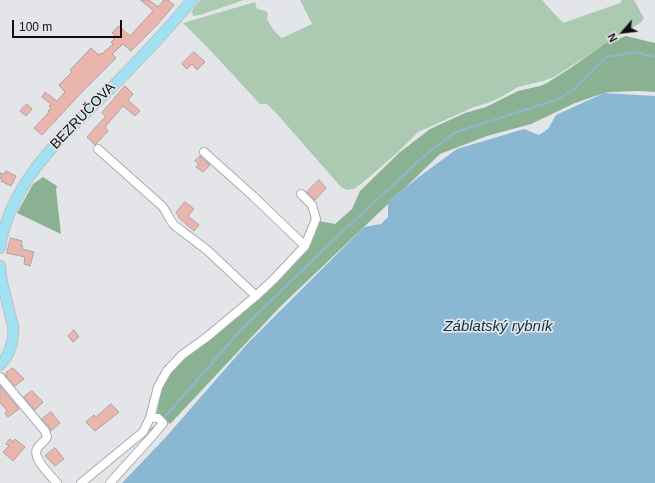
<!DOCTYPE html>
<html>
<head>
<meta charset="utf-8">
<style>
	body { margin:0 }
	#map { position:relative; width:655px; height:483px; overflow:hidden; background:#e4e5e9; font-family:Arial,sans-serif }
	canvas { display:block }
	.north { position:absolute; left:603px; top:12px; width:40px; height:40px; -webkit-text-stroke:3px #e4e5e9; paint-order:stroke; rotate:242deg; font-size:11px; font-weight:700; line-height:16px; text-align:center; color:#0f0f10 }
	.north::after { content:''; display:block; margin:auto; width:14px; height:18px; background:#0f0f10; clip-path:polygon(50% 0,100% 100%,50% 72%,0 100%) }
	.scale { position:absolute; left:12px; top:20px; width:110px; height:18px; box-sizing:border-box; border:2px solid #0f0f10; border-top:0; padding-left:5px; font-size:12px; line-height:14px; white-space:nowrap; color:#0f0f10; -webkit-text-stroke:3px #e4e5e9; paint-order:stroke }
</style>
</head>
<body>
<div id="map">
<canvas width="655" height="483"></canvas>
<div class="north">N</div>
<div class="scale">100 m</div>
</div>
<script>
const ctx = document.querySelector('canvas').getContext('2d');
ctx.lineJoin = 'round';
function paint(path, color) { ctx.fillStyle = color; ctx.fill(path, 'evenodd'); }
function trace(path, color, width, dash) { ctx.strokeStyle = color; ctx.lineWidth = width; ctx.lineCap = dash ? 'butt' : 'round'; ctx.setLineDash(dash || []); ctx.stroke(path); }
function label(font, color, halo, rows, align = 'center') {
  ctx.font = font + ' Arial,sans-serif'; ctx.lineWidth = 3.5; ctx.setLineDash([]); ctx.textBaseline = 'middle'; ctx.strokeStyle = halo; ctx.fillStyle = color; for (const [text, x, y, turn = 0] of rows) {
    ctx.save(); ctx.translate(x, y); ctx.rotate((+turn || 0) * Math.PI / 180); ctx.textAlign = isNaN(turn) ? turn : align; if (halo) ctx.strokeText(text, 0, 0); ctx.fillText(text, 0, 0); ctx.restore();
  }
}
paint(new Path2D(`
	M 200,0 L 244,0 L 200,15 L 193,16 L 193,14 L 191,12 Z
	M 300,0 L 542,0 L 563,23 L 620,3 L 622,0 L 634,0 L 644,18 L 641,22 L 637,25 L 615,38 L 554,77 L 543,81 L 518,87 L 501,97 L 488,103 L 474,107 L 418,132 L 397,153 L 361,184 L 354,189 L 347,190 L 341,187 L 277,114 L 267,104 L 260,104 L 209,49 L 183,23 L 255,2 L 257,9 C 263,11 270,9 267,19 C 271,26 275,33 282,38 L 312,24 Z`), '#accab1');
paint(new Path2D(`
	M 626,36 L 655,43 L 655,92 L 639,91 L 610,92 L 604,93 L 575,103 L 531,124 L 487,136 L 440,154 L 405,188 L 388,202 L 388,204 L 280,307 L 170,424 L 157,413 L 161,389 L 170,373 L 185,357 L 279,280 L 318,221 L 335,224 L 352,209 L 360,191 L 399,153 L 430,129 L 465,113 L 486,107 L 518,91 L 540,86 L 547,83 L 572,67 L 606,43 Z
	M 43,177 L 57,186 L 56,190 L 61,234 L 17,213 L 33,184 Z`), '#8ab292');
paint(new Path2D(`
	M 604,93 L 655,96 L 655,483 L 122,483 L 165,438 L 247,344 L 364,227 L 381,224 L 388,217 L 388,202 L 420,176 L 457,149 L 524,129 L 539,135 L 548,129 L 556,115 Z`), '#8ab8d3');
trace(new Path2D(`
	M 163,419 L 239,332 L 325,248 L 424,156 L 454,133 L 558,99 L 574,89 L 606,57 L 635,52 L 655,57
	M 147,432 L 157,425`), '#8ab8d3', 2);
const building = new Path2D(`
	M 141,0 L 149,0 L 158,7 L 164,0 L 168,0 L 174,5 L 157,25 L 131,51 L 123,44 L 112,54 L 116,58 L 83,91 L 42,135 L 34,128 L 49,112 L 48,111 L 51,108 L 49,106 L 51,104 L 42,97 L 45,92 L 57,101 L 65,92 L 59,85 L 72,72 L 70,70 L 91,48 L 99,55 L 101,53 L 102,54 L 113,44 L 111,42 L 116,37 L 112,33 L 119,26 L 130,36 L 153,11 Z
	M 194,52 L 205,62 L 197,70 L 192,64 L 187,69 L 182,64 Z
	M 125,86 L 133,94 L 128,100 L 140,111 L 135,116 L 123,106 L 105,127 L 108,131 L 95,145 L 87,137 L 106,116 L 102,113 Z
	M 27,104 L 32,109 L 26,116 L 20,111 Z
	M 200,156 L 210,165 L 203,172 L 196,167 L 199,164 L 195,161 Z
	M 6,171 L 16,176 L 11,186 L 1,181 L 2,179 L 0,178 L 0,173 L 4,174 Z
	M 319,180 L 326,188 L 315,200 L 307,192 Z
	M 185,202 L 194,209 L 188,216 L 199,225 L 194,231 L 178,217 L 179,216 L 176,213 Z
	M 11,238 L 22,241 L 21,246 L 23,246 L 22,249 L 34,252 L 30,266 L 24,264 L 25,257 L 7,253 Z
	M 74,330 L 79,337 L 73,342 L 68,336 Z
	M 13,368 L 24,379 L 15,386 L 6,376 L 6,373 Z
	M 0,386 L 19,409 L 8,417 L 5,413 L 7,410 L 0,403 Z
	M 32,391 L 43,402 L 35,410 L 24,397 Z
	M 111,404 L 119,412 L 95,431 L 86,422 L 94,415 L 96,417 Z
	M 51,412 L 60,423 L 51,431 L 49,427 L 42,419 Z
	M 10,439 L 13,442 L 15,439 L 25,447 L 13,461 L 3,452 L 9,446 L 6,444 Z
	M 55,448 L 64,459 L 55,466 L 45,456 Z`);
paint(building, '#eab5ac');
trace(building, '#a7a3a2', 1);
const minor = new Path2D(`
	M 98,149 L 162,206 C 167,212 169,219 174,225 L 207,250 L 256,296
	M 204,152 L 253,196 L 305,246
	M 0,377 L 45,431 L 47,437 C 45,442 39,444 37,449 C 32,458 51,476 57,483
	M 81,483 L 143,432 L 150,418 L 158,387 L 167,371 L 182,355 L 207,337 L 256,296 L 275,278 L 305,246 L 316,219 L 312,205 L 301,194
	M 110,483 L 155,433 L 163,423 L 158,418 L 150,418`);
const major = new Path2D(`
	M 0,248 C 10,181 64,135 109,90 C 138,61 166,32 192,0
	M 0,266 L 2,282 L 13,326 C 14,341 11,354 0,365`);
trace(minor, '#a9aaad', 10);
trace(major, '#c1c1c1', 12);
trace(minor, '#fff', 8);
trace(major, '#a0e2f2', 10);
label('14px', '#0f0f10', '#e4e5e9', [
	["BEZRUČOVA",83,116,-46]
]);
label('italic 15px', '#0c3347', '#e4e5e9', [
	["Záblatský rybník",498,327]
]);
</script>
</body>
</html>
